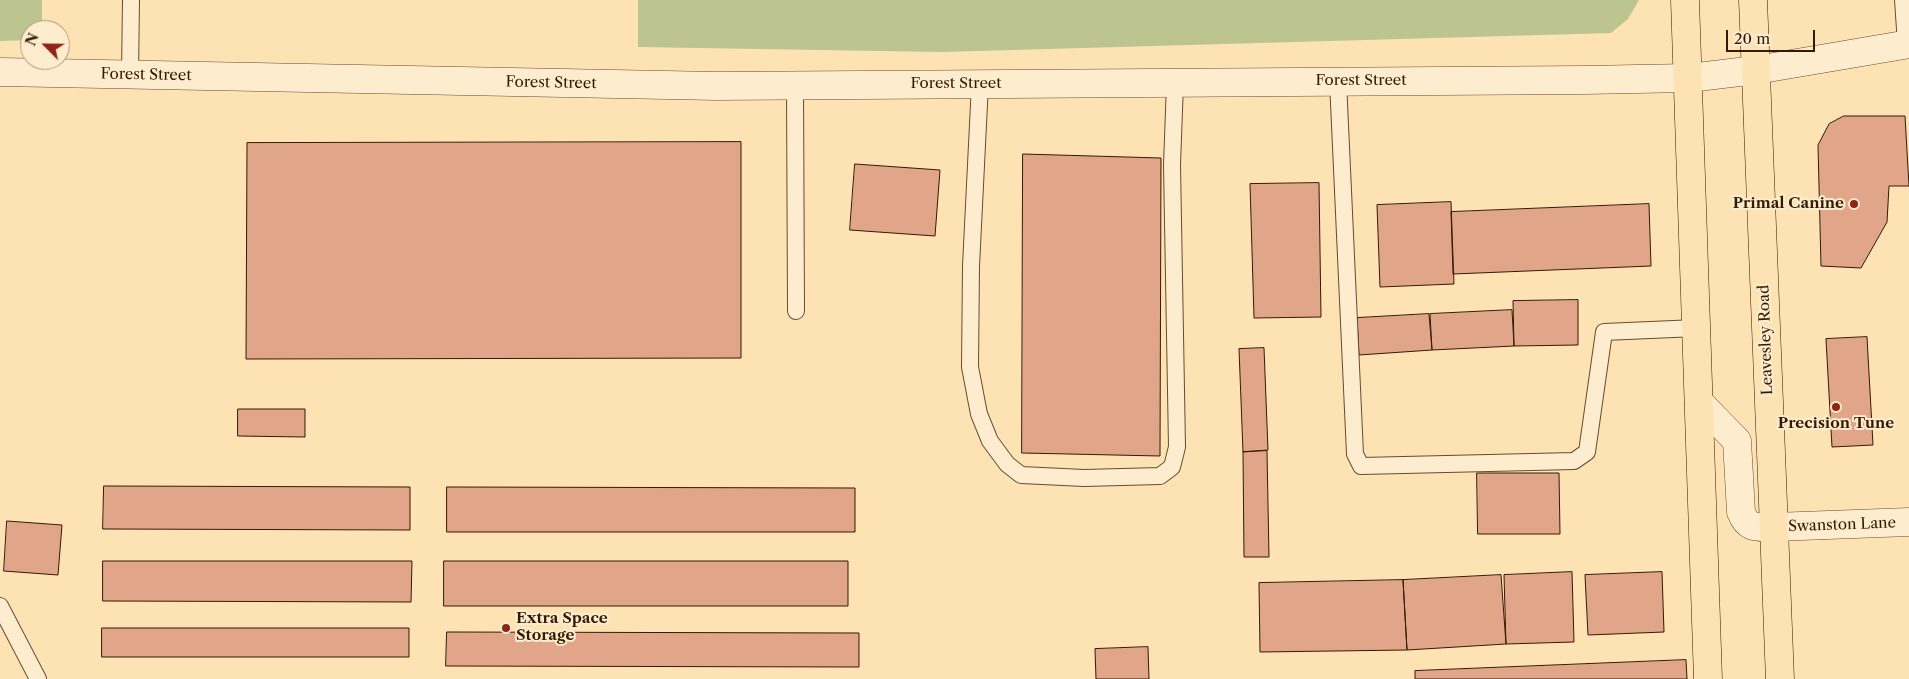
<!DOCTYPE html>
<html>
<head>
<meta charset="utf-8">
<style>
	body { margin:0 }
	#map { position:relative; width:1909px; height:679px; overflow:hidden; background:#fde2b3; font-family:"Libre Caslon Text",serif }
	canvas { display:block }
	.north { position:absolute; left:20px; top:20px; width:50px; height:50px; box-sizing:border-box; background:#feecce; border:1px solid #ae987d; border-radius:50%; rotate:293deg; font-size:14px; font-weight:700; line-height:20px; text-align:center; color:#351a03 }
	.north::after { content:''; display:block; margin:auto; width:18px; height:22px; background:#8f2418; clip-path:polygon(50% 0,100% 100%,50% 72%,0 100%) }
	.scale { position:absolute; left:1726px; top:30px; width:89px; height:22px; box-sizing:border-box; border:2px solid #351a03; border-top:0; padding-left:6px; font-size:15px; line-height:18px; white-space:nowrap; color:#351a03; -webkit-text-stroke:4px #feecce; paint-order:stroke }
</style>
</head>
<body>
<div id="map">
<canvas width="1909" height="679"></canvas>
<div class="north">N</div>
<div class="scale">20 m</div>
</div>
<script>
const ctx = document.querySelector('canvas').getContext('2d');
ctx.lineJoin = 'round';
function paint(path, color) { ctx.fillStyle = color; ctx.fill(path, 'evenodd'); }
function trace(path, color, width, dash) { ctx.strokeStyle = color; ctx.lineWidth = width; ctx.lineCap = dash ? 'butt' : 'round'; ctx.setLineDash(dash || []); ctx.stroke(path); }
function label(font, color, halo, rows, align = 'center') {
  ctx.font = font + ' "Libre Caslon Text",serif'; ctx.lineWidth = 4; ctx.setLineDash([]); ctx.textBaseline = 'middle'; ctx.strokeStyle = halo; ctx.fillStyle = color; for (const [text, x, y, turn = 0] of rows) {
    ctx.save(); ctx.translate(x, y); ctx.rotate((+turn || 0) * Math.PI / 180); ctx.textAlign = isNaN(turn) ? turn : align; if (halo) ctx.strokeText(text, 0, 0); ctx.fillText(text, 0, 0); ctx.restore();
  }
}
paint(new Path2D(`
	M 0,0 L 42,0 L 42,30 L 30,30 L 30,40 L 0,41 Z
	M 638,0 L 1639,0 L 1628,19 L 1611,33 L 942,52 L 638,47 Z`), '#bcc48f');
const building = new Path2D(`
	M 1844,116 L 1905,116 L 1909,186 L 1889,186 L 1887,222 L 1861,268 L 1821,266 L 1818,145 L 1829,124 Z
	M 741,142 L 741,358 L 246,359 L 247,143 Z
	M 1023,154 L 1161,158 L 1160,456 L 1022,453 Z
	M 855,164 L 940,170 L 935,236 L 850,230 Z
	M 1319,183 L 1321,317 L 1254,318 L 1250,184 Z
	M 1451,202 L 1454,284 L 1380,287 L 1377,205 Z
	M 1649,204 L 1651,266 L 1453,274 L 1451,212 Z
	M 1578,300 L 1578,345 L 1514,346 L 1513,301 Z
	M 1512,310 L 1514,346 L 1432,350 L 1430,314 Z
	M 1429,314 L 1432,350 L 1359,355 L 1357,318 Z
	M 1867,337 L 1873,445 L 1832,447 L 1826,339 Z
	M 1264,348 L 1268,450 L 1243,452 L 1239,349 Z
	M 238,409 L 305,409 L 305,437 L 238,436 Z
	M 1267,451 L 1269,557 L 1244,557 L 1243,452 Z
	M 1477,473 L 1559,473 L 1560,534 L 1478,534 Z
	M 104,486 L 410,487 L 410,530 L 103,529 Z
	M 447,487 L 855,488 L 855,532 L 447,532 Z
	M 7,521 L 62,525 L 58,575 L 4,571 Z
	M 103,561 L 412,561 L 411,602 L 103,601 Z
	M 444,561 L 848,561 L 848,606 L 444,606 Z
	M 1572,572 L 1574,642 L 1506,644 L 1504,575 Z
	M 1662,572 L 1664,632 L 1588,635 L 1585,575 Z
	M 1501,575 L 1506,644 L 1407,650 L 1403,580 Z
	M 1403,580 L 1407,650 L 1260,652 L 1259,583 Z
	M 102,628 L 409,628 L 409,657 L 102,657 Z
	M 447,632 L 859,633 L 859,667 L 446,666 Z
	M 1148,647 L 1149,679 L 1096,679 L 1095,649 Z
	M 1686,660 L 1687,679 L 1415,679 L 1415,671 Z`);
paint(building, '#e1a58a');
trace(building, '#351a03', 1);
const lane = new Path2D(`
	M 1903,0 L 1906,44
	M 130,75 L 131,0
	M 1338,81 L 1355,454 L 1361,466 L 1574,461 L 1587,452 L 1604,332 L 1697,328
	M 980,84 L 971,266 L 970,367 L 979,414 L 990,441 L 1007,464 L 1021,475 L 1084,478 L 1160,476 L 1172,467 L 1177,447 L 1172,165 L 1175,83
	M 795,86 L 796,311
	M 0,606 L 38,679`);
const street = new Path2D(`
	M 0,72 L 717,86 L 1584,80 L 1689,78 L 1756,70 L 1909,44
	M 1699,402 L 1737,441 L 1741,512 C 1748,530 1757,527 1774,527 L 1909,522`);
const primary = new Path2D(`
	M 1685,0 L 1708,679
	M 1753,0 L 1780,679`);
trace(lane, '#674c2f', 18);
trace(street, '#674c2f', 29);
trace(primary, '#351a03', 29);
trace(lane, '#feecce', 16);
trace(street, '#feecce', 28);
trace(primary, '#fde2b3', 28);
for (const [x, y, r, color] of [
	[1854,204,5,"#8f2418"],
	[1836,407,5,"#8f2418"],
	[506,628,5,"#8f2418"]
]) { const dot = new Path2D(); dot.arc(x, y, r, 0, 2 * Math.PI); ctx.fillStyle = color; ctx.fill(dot); trace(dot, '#feecce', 2); }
label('15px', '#351a03', '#feecce', [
	["Forest Street",146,75,1],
	["Forest Street",1361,81],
	["Forest Street",551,83,1],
	["Forest Street",956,84],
	["Leavesley Road",1766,340,-92],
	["Swanston Lane",1842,525,-2]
]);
label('bold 15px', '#351a03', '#feecce', [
	["Primal Canine",1844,204],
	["Precision Tune",1836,424,"center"],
	["Extra Space",516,619,"left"],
	["Storage",516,636,"left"]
], 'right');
</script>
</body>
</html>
